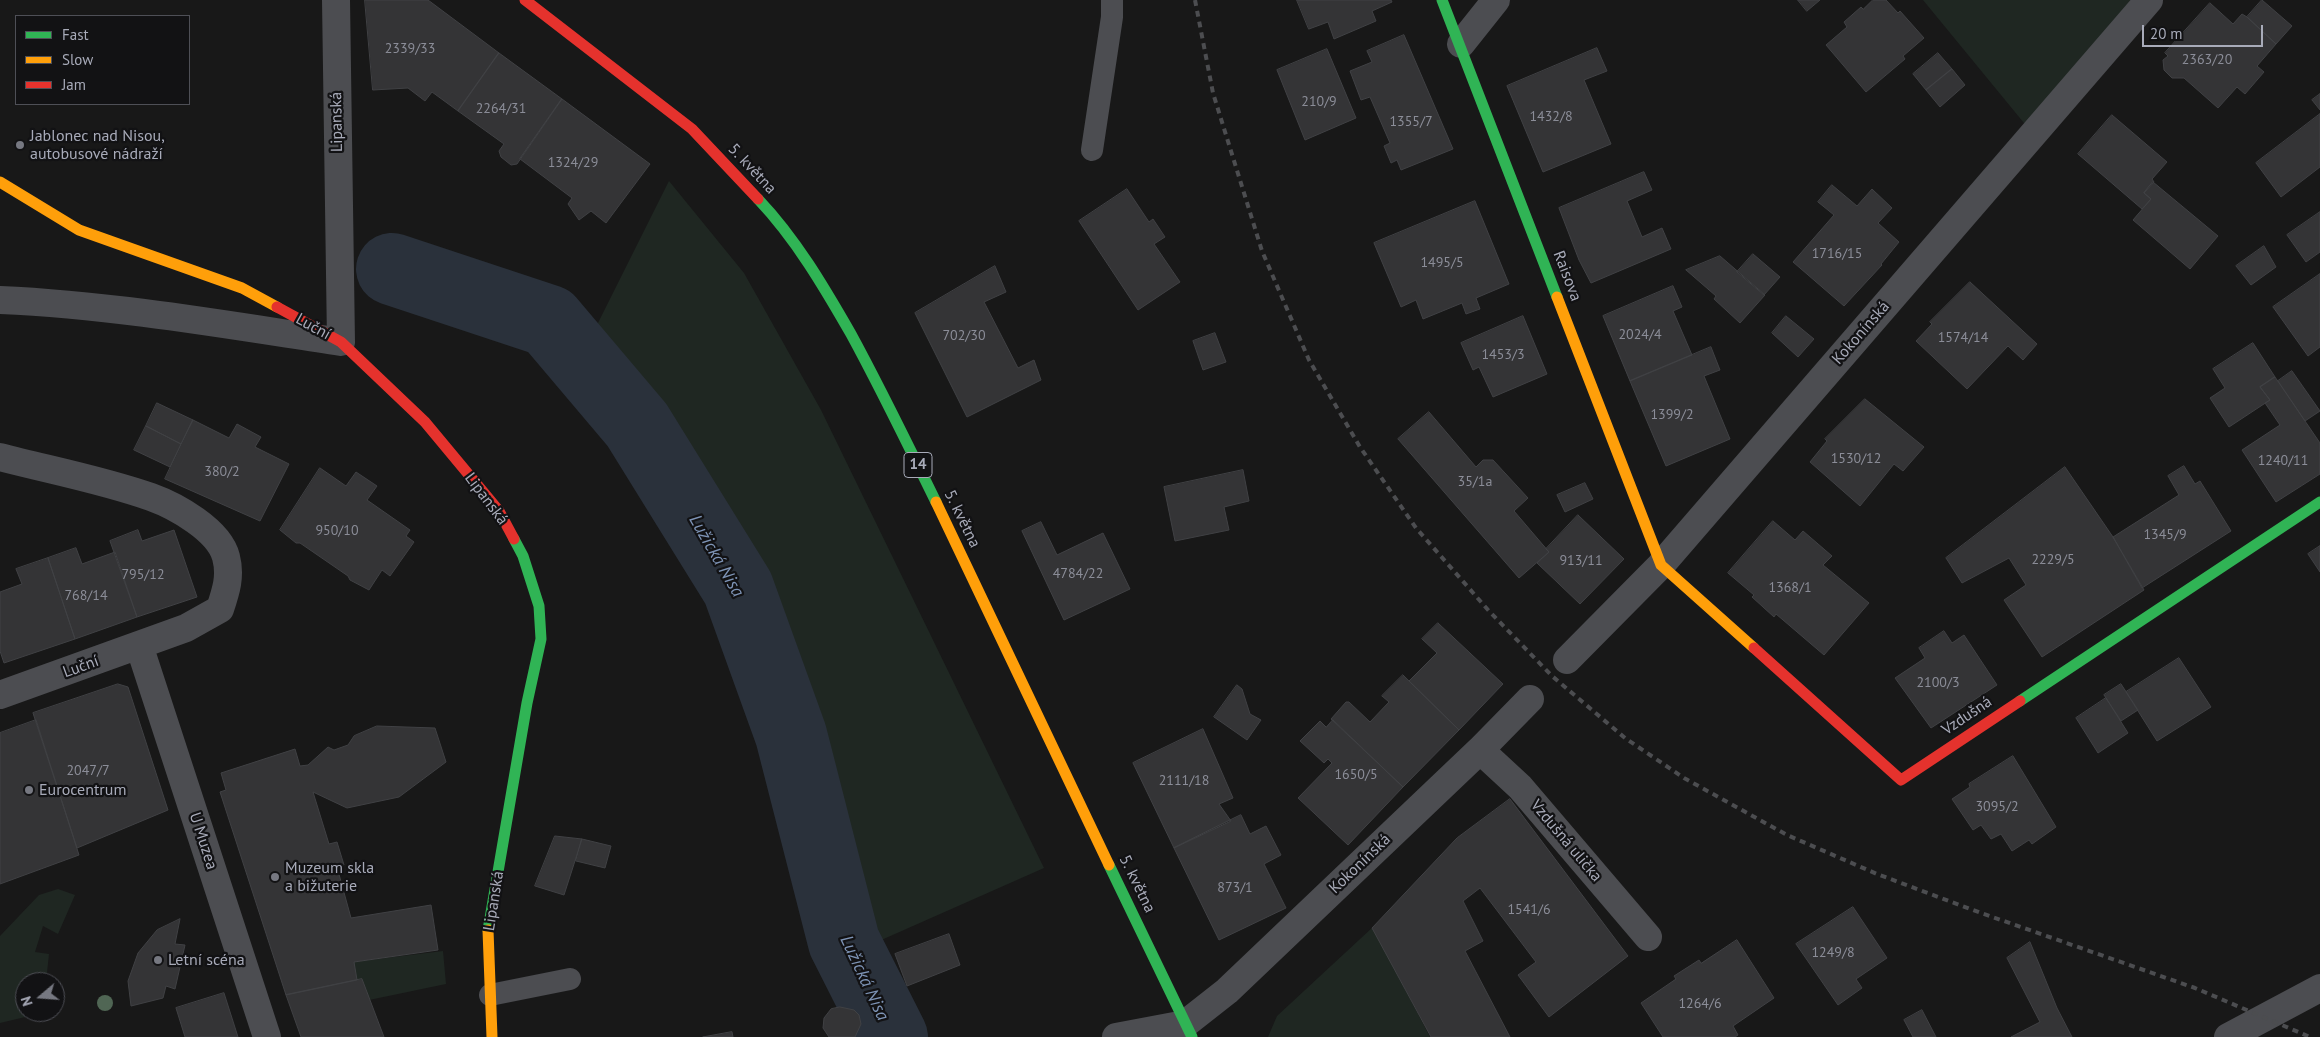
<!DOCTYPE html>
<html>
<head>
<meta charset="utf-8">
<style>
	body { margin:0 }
	#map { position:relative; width:2320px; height:1037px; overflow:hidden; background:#181818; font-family:"PT Sans",sans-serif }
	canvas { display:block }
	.legend { position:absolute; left:15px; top:15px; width:175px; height:90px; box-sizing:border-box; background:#121214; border:1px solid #4e4f56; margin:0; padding:6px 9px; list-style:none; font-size:15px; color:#a8abb9 }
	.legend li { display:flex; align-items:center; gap:10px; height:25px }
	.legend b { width:25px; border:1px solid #4e4f56 }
	.north { position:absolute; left:15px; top:972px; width:50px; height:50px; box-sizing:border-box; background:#121214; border:1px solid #4e4f56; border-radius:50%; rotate:252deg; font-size:14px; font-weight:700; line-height:20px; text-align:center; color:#a8abb9 }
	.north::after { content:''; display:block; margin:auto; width:18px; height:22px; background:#767881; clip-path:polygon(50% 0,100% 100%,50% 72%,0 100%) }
	.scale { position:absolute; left:2142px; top:25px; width:121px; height:22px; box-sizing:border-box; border:2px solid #a8abb9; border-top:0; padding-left:6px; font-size:15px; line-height:18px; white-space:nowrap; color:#a8abb9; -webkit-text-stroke:4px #121214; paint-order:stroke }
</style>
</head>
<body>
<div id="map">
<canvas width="2320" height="1037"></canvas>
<ul class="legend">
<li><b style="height:6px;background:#30b455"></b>Fast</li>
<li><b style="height:6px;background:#ff9f0a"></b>Slow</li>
<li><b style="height:6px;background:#e5322d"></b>Jam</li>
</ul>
<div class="north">N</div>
<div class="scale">20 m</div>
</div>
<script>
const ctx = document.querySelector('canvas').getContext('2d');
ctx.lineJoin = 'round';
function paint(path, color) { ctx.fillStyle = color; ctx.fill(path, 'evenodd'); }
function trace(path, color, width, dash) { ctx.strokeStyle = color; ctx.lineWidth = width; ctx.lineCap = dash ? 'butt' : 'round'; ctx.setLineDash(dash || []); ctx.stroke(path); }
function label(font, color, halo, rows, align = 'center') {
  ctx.font = font + ' "PT Sans",sans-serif'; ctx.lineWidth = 4.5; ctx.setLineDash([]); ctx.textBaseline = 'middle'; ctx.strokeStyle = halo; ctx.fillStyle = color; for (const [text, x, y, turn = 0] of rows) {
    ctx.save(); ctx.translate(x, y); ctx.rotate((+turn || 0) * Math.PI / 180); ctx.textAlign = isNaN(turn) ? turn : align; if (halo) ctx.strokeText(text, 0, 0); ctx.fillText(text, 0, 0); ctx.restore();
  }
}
paint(new Path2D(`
	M 1923,0 L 2149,0 L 2033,134 Z
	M 669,181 L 744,273 L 821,410 L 1044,868 L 870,945 L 772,595 L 594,331 Z
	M 58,889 L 75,895 L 58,934 L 43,926 L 35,952 L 49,954 L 46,982 L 25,982 L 25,1012 L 42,1013 L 0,1023 L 0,936 L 39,895 Z
	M 1373,927 L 1430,1037 L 1268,1037 L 1277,1016 Z
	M 443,951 L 446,984 L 369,1000 L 361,979 L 357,980 L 353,962 Z`), '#1f2722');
trace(new Path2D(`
	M 392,269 L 549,321 L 637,425 L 738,588 L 791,735 L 844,942 L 892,1037`), '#2a313b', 72);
const building = new Path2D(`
	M 365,0 L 428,0 L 499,53 L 458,111 L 432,92 L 425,101 L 408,88 L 373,90 Z
	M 1297,0 L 1391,0 L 1392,2 L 1372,11 L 1376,21 L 1334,39 L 1328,22 L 1309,29 Z
	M 1798,0 L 1820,0 L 1807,11 Z
	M 1873,0 L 1886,0 L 1898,13 L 1900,11 L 1924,38 L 1903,56 L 1905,59 L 1866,92 L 1826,45 L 1847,27 L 1844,22 L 1861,7 L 1863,9 Z
	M 2262,0 L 2292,26 L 2276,44 L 2247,17 Z
	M 2210,3 L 2233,24 L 2242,14 L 2247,17 L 2276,44 L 2257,66 L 2264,72 L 2245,94 L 2237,87 L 2218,108 L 2184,78 L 2172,78 L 2164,70 L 2163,60 L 2168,56 L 2165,53 Z
	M 1404,35 L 1453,149 L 1401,170 L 1397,160 L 1391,163 L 1384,146 L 1390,143 L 1370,97 L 1361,100 L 1350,71 L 1372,62 L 1367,51 Z
	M 1597,48 L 1607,71 L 1584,80 L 1611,144 L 1543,172 L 1507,86 Z
	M 1327,49 L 1356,118 L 1305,140 L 1277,70 Z
	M 499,53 L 562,99 L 517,164 L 511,165 L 501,157 L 499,151 L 504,144 L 458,111 Z
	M 1938,53 L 1952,69 L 1926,90 L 1913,74 Z
	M 1952,69 L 1965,85 L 1940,107 L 1926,90 Z
	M 2320,94 L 2320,110 L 2312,100 Z
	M 562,99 L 650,164 L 606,223 L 591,211 L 579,220 L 568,204 L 572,198 L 520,159 Z
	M 2320,114 L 2320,167 L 2281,197 L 2256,163 Z
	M 2112,115 L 2167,162 L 2152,179 L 2154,182 L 2144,193 L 2151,199 L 2142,209 L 2078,154 Z
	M 1644,172 L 1652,190 L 1627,201 L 1642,237 L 1662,228 L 1671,249 L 1591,283 L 1579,260 L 1559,208 Z
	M 2153,182 L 2218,236 L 2190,269 L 2133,220 L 2151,199 L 2144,193 Z
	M 1832,185 L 1857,206 L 1872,189 L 1892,208 L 1878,223 L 1899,242 L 1881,264 L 1882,265 L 1844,306 L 1793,262 L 1834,215 L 1818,202 Z
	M 1127,189 L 1149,222 L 1153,219 L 1165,237 L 1154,244 L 1180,282 L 1138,310 L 1079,221 Z
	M 1475,201 L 1509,284 L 1476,298 L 1480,309 L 1466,314 L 1462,303 L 1423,319 L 1416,300 L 1401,307 L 1374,243 Z
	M 2320,212 L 2320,252 L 2306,262 L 2287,235 Z
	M 2264,246 L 2276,267 L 2251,285 L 2236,266 Z
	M 1753,254 L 1780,277 L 1764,295 L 1737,272 Z
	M 1720,256 L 1765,295 L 1740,323 L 1714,299 L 1716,296 L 1686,270 Z
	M 995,266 L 1006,292 L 984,302 L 1018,368 L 1034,360 L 1041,380 L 967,417 L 915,313 Z
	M 2320,274 L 2320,347 L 2308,356 L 2273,307 Z
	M 1970,282 L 2037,344 L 2023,360 L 2008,346 L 1967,389 L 1916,341 L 1932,324 L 1930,322 Z
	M 1673,286 L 1682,307 L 1673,311 L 1692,355 L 1630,381 L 1603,316 Z
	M 1523,316 L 1547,374 L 1493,397 L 1479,367 L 1473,370 L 1461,343 Z
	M 1786,316 L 1814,339 L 1798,357 L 1772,333 Z
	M 1215,333 L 1226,362 L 1203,370 L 1193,341 Z
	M 2253,343 L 2275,377 L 2260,387 L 2270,400 L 2229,427 L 2210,398 L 2225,388 L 2213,369 Z
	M 1711,347 L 1720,370 L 1704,376 L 1730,439 L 1666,466 L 1630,381 Z
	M 2292,371 L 2320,411 L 2305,421 L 2278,381 Z
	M 2275,377 L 2320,443 L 2320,474 L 2276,502 L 2242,450 L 2280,425 L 2265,403 L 2270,400 L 2260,387 Z
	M 1865,399 L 1924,447 L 1903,471 L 1894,464 L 1860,506 L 1810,462 L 1827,441 L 1825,439 Z
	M 157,403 L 193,420 L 181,444 L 146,426 Z
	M 1429,412 L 1476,467 L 1483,460 L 1493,460 L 1528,498 L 1514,511 L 1549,552 L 1519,578 L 1398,439 Z
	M 193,420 L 229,438 L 237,424 L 261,437 L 255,447 L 289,464 L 260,521 L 165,479 Z
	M 146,426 L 181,444 L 170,467 L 134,450 Z
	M 2184,466 L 2195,484 L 2200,481 L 2231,531 L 2142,588 L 2113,537 L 2179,495 L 2168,476 Z
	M 2065,467 L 2113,537 L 2144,590 L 2042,657 L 2004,600 L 2026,585 L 2009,558 L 1962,583 L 1946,558 Z
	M 320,468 L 346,486 L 356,472 L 377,486 L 367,500 L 410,530 L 406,536 L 414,542 L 390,576 L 382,570 L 369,590 L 350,580 L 348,576 L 300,543 L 296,543 L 280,530 Z
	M 1243,470 L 1249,501 L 1224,507 L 1229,530 L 1175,541 L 1164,487 Z
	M 1585,483 L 1593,499 L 1565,512 L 1557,495 Z
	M 1578,515 L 1624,559 L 1580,604 L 1537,563 L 1549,552 L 1546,549 Z
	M 1773,521 L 1795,540 L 1803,531 L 1832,556 L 1823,565 L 1869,603 L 1824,655 L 1776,614 L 1774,617 L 1752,597 L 1754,595 L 1728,573 Z
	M 1041,522 L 1057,555 L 1103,533 L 1130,589 L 1064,620 L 1022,531 Z
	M 138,530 L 142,541 L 174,530 L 197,597 L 137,617 L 110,541 Z
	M 2320,546 L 2320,572 L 2308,554 Z
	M 76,548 L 82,564 L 115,552 L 137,617 L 75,639 L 48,558 Z
	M 48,558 L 75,639 L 4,663 L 0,651 L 0,592 L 22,584 L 16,569 Z
	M 1438,623 L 1503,684 L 1459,730 L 1409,681 L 1437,653 L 1422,639 Z
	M 1944,631 L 1952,643 L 1964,635 L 1997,685 L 1931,728 L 1895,678 L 1925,658 L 1919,648 Z
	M 2179,658 L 2211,707 L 2157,741 L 2126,692 Z
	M 1403,675 L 1459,730 L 1403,787 L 1331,719 L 1346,702 L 1349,702 L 1370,722 L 1389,702 L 1382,696 Z
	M 118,684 L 128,687 L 168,810 L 77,848 L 33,713 Z
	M 2121,684 L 2138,710 L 2121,721 L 2104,695 Z
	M 1237,685 L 1242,689 L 1250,714 L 1261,720 L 1247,740 L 1214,717 Z
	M 2106,698 L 2128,733 L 2098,753 L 2076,718 Z
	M 36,720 L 79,855 L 0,884 L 0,733 Z
	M 1333,720 L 1403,787 L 1348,845 L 1298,798 L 1332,763 L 1328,759 L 1324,763 L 1300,741 L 1320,721 L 1326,727 Z
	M 377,726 L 435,728 L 446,762 L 399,797 L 347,808 L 313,792 L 329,844 L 337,842 L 344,865 L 337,867 L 351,918 L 431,905 L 438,950 L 354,962 L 357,980 L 286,995 L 220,792 L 226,790 L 221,773 L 295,749 L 300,766 L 308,765 L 328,747 L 334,750 L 348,745 L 354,736 Z
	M 1203,729 L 1233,798 L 1219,804 L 1231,821 L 1174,848 L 1133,763 Z
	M 2013,756 L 2056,827 L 2032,844 L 2029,840 L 2012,851 L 2001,834 L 1991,839 L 1981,825 L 1973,830 L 1952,799 L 1970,787 L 1969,784 Z
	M 1510,799 L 1628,956 L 1549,1017 L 1518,975 L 1536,962 L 1480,888 L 1463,901 L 1483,941 L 1465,951 L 1510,1037 L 1431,1037 L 1372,928 L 1457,838 Z
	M 1241,815 L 1250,834 L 1266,826 L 1281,855 L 1264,864 L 1286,908 L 1219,940 L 1174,848 Z
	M 555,836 L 582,839 L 564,895 L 535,886 Z
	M 582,839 L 611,846 L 605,868 L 576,861 Z
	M 1853,907 L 1887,958 L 1856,979 L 1862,988 L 1838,1005 L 1796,944 Z
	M 180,919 L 175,944 L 185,945 L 175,989 L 166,986 L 163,998 L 131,1006 L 128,981 L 138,953 L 157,930 Z
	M 949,934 L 960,965 L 907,986 L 895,954 Z
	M 1737,940 L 1774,998 L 1733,1026 L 1738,1035 L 1735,1037 L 1663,1037 L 1641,1003 L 1676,979 L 1674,976 L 1699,960 L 1701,963 Z
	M 2030,942 L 2057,1008 L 2072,1037 L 2011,1037 L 2040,1022 L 2007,958 Z
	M 362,979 L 384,1037 L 301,1037 L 286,995 Z
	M 224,993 L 238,1037 L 185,1037 L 176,1008 Z
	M 840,1007 L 854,1010 L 859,1015 L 861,1024 L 855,1037 L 829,1037 L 823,1028 L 824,1018 L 831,1009 Z
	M 1922,1010 L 1936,1037 L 1913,1037 L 1904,1020 Z
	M 732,1032 L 733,1037 L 703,1037 Z`);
paint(building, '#343436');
trace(building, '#404144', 1);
trace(new Path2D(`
	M 1092,150 L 1112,17 L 1112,0
	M 490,995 L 570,979`), '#4c4d51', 22);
trace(new Path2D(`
	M 1461,44 L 1496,0
	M 0,300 C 114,305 228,325 341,342 L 336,0
	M 0,457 C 50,470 103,480 151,497 C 176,506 219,530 226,557 C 231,576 226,591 220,609 L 186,628 L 0,695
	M 139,645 L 267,1037
	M 1567,660 L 1661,565 L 2149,0
	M 1480,750 L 1520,787 L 1648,937
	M 1116,1037 L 1185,1024 L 1227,991 L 1480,750 L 1530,699
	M 2228,1037 L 2320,988`), '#4c4d51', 28);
trace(new Path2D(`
	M 1442,0 L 1557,297
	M 758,199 C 796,239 824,287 851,334 C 881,389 908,445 936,502
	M 2020,701 L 2320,502
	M 1109,865 L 1192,1037
	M 488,930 L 527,703 L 541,639 L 539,606 L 523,556 L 514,539`), '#30b455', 11);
trace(new Path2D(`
	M 0,182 L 79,230 L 242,288 L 277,307
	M 1557,297 L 1661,565 L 1754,648
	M 936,502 L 1109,865
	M 488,930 L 492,1037`), '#ff9f0a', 11);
trace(new Path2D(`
	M 525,0 L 692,129 L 758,199
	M 277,307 L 341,342 L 425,422 L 499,511 L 514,539
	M 1754,648 L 1901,780 L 2020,701`), '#e5322d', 11);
trace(new Path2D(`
	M 1195,0 L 1213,93 L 1262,251 L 1309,360 L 1360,447 L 1416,528 L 1489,611 L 1552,676 L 1625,738 L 1684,778 L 1787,835 L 1877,874 L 1981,913 L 2195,988 L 2310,1037`), '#4c4d50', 4, [6, 5]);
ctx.fillStyle = '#506654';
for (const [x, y] of [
	[105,1003]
]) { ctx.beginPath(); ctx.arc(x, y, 8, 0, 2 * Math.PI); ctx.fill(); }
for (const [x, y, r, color] of [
	[20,145,5,"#767881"],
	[29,790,5,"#767881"],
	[275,877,5,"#767881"],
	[158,960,5,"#767881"]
]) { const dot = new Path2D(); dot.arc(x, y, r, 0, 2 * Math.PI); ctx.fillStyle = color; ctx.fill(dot); trace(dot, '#121214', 2); }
label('14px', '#8b8d98', null, [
	["2339/33",410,49],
	["2363/20",2207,60],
	["210/9",1319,102],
	["2264/31",501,109],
	["1432/8",1551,117],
	["1355/7",1411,122],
	["1324/29",573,163],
	["1716/15",1837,254],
	["1495/5",1442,263],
	["2024/4",1640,335],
	["702/30",964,336],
	["1574/14",1963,338],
	["1453/3",1503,355],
	["1399/2",1672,415],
	["1530/12",1856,459],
	["1240/11",2283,461],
	["380/2",222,472],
	["35/1a",1475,482],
	["950/10",337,531],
	["1345/9",2165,535],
	["2229/5",2053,560],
	["913/11",1581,561],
	["4784/22",1078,574],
	["795/12",143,575],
	["1368/1",1790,588],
	["768/14",86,596],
	["2100/3",1938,683],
	["2047/7",88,771],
	["1650/5",1356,775],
	["2111/18",1184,781],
	["3095/2",1997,807],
	["873/1",1235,888],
	["1541/6",1529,910],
	["1249/8",1833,953],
	["1264/6",1700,1004]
]);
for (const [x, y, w] of [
	[918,465,28]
]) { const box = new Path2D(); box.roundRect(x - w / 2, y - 12.5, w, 25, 4); ctx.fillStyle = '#121214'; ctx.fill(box); trace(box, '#a8abb9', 1); }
label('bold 15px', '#a8abb9', null, [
	["14",918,465]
]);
label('16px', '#a8abb9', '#121214', [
	["Lipanská",337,122,-91],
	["5. května",752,169,47],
	["Raisova",1567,276,69],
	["Luční",313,327,29],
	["Kokonínská",1861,333,-49],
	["Lipanská",486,499,53],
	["5. května",962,519,64],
	["Luční",81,667,-20],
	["Vzdušná",1967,716,-34],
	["U Muzea",203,841,72],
	["Vzdušná ulička",1566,841,50],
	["Kokonínská",1360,864,-44],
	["5. května",1137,884,64],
	["Lipanská",494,901,-81]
]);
label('16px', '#a8abb9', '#121214', [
	["Jablonec nad Nisou,",30,136],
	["autobusové nádraží",30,154],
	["Eurocentrum",39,790],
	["Muzeum skla",285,868],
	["a bižuterie",285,886],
	["Letní scéna",168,960]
], 'left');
label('italic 18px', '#7e94b6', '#121214', [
	["Lužická Nisa",716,556,60],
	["Lužická Nisa",864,978,65]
]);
</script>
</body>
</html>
